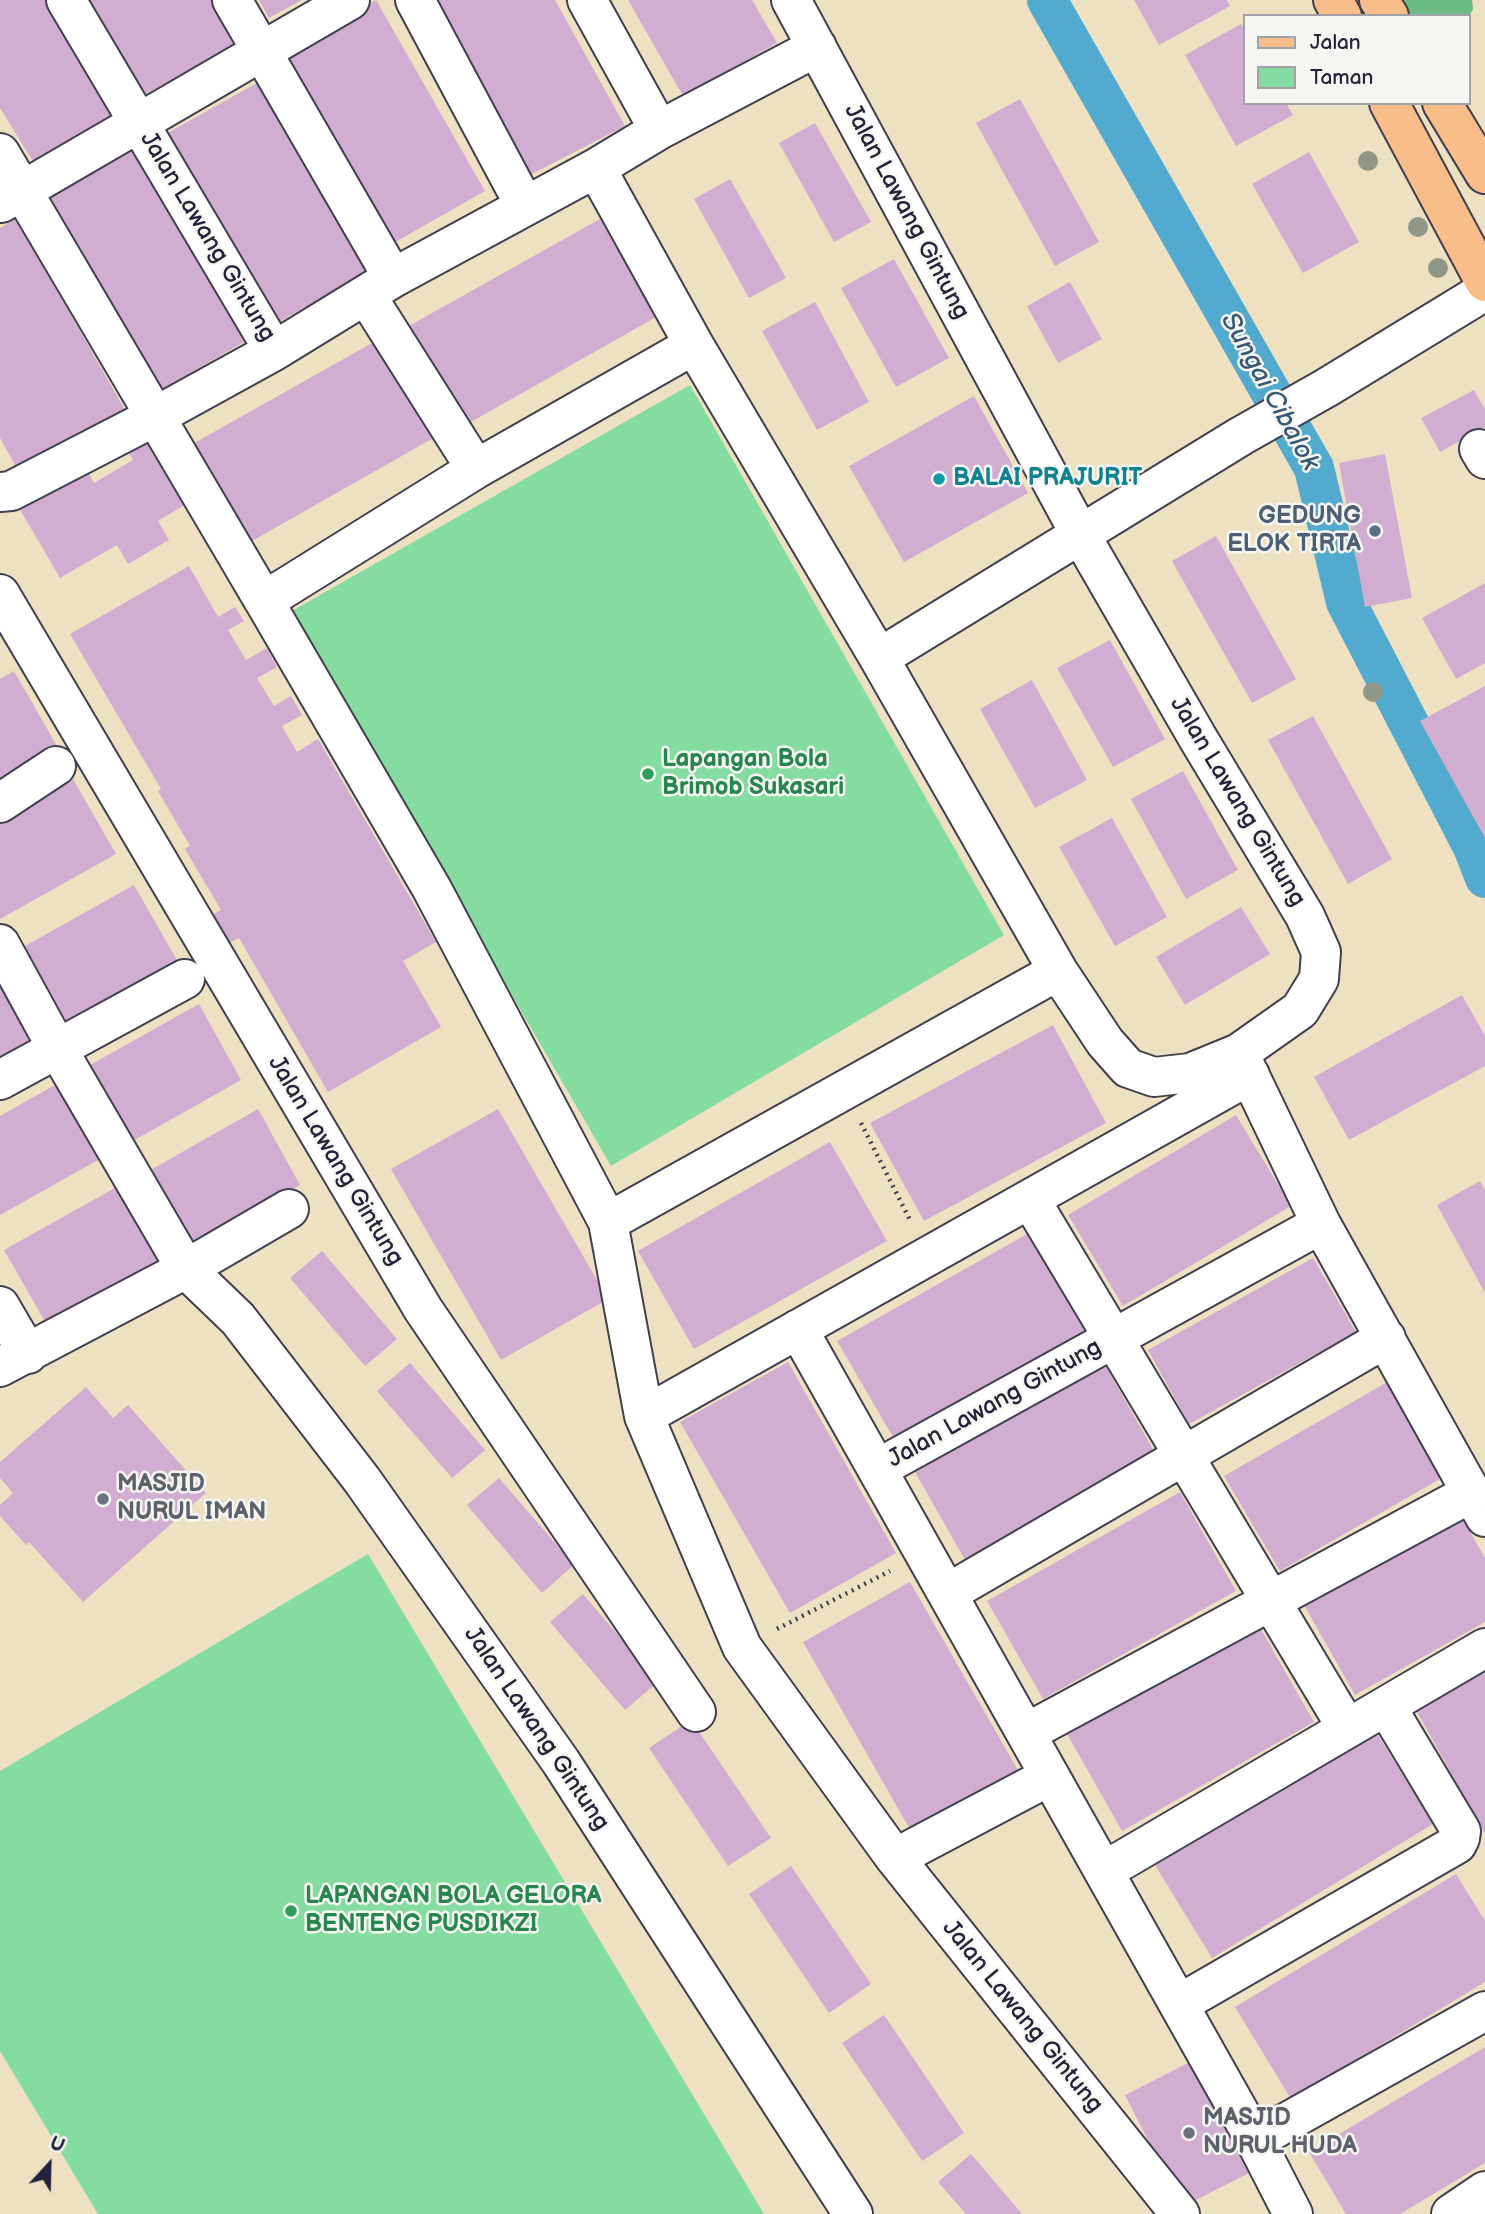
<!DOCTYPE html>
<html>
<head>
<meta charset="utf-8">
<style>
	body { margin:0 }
	#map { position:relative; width:1485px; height:2214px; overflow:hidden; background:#ede1c1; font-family:"Balsamiq Sans",sans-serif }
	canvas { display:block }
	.legend { position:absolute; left:1243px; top:14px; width:228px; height:91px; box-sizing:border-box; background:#f6f6f2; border:2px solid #a1a1a9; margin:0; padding:9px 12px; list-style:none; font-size:21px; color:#22223b }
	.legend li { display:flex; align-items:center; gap:14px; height:35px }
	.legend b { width:35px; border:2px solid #a1a1a9 }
	.north { position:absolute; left:14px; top:2130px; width:70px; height:70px; -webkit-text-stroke:5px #f6f6f2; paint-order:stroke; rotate:22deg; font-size:19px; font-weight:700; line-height:28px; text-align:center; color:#22223b }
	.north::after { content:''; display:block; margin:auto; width:24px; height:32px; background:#22223b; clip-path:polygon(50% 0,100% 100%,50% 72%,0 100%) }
</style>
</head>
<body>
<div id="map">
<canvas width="1485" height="2214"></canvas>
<ul class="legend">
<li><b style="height:9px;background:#f8bd89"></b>Jalan</li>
<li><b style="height:19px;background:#85dca0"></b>Taman</li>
</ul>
<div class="north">U</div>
</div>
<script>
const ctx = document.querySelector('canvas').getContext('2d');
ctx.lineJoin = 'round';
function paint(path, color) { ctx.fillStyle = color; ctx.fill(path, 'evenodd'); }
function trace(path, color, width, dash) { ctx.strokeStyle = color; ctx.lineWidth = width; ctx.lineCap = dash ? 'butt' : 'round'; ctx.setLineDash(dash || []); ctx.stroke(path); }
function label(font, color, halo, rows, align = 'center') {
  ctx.font = font + ' "Balsamiq Sans",sans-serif'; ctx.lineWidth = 5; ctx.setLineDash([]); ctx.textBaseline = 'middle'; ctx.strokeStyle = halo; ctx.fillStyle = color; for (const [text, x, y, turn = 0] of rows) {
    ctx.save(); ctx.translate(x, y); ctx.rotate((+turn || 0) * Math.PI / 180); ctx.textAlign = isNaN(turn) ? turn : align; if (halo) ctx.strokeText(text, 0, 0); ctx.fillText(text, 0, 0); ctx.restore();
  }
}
paint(new Path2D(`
	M 690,385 L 1004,935 L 611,1166 L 290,612 Z
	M 368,1554 L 764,2214 L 98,2214 L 0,2051 L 0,1771 Z`), '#85dca0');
paint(new Path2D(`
	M 1325,0 L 1472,0 L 1473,9 L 1469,16 L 1398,16 L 1333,6 Z`), '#6cbc86');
trace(new Path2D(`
	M 1047,0 L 1314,468 L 1346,602 L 1473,847 L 1485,878`), '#52aacf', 40);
paint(new Path2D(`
	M 0,0 L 45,0 L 115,114 L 34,163 L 0,108 Z
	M 78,0 L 220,0 L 242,40 L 135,100 Z
	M 259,0 L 302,0 L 269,18 Z
	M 376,0 L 485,191 L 390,245 L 281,52 Z
	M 429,0 L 555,0 L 625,126 L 528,176 Z
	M 628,0 L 752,0 L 777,43 L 683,96 Z
	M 1134,0 L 1227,0 L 1230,6 L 1159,45 Z
	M 1241,24 L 1245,30 L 1245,103 L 1286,103 L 1293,115 L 1236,146 L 1185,55 Z
	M 264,79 L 373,269 L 266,329 L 157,139 Z
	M 1020,99 L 1099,242 L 1055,266 L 976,123 Z
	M 815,123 L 871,222 L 834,242 L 779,143 Z
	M 141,146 L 251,338 L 157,392 L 47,199 Z
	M 1309,152 L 1359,242 L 1303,273 L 1252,184 Z
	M 730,179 L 786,278 L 749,298 L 694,199 Z
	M 16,219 L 125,410 L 18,470 L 0,438 L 0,228 Z
	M 600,219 L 656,317 L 464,426 L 407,327 Z
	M 894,259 L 949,358 L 896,387 L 841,288 Z
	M 1070,282 L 1102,339 L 1058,363 L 1027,306 Z
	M 815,302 L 869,402 L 817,430 L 762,331 Z
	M 381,338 L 437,436 L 245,545 L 189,446 Z
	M 1474,390 L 1485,409 L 1485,427 L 1440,452 L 1421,418 Z
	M 974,396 L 1028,493 L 904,562 L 849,466 Z
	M 151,435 L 191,501 L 158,521 L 169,540 L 128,564 L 117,545 L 60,578 L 19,508 L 86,469 L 94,483 L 133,460 L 126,449 Z
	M 1385,454 L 1412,598 L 1365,607 L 1339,463 Z
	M 1216,536 L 1296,679 L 1252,703 L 1172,561 Z
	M 189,566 L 218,617 L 235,607 L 244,621 L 228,630 L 246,660 L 267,648 L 277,667 L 257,678 L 274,706 L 291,696 L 302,715 L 282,726 L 297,752 L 318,739 L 436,942 L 403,961 L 441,1027 L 328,1092 L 239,938 L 229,943 L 212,915 L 221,910 L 185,849 L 190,846 L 158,791 L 161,789 L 70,634 Z
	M 1485,583 L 1485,663 L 1456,679 L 1422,618 Z
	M 1110,640 L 1165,739 L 1113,767 L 1057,668 Z
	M 14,671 L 57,746 L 0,779 L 0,679 Z
	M 1032,680 L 1087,780 L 1035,808 L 980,709 Z
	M 1485,686 L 1485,838 L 1420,721 Z
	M 1313,716 L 1392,859 L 1348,884 L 1268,740 Z
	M 1183,771 L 1238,870 L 1186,899 L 1131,799 Z
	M 73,779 L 116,854 L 0,919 L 0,820 Z
	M 1112,818 L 1167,917 L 1115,946 L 1059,847 Z
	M 134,885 L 177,960 L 59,1026 L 16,951 Z
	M 1241,907 L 1270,954 L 1185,1005 L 1156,957 Z
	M 0,970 L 41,1042 L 0,1065 Z
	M 1462,995 L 1485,1036 L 1485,1066 L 1349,1140 L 1314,1077 Z
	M 199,1004 L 241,1080 L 124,1146 L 81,1070 Z
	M 1053,1025 L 1106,1123 L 924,1221 L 870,1123 Z
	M 62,1081 L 105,1156 L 0,1215 L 0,1116 Z
	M 258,1109 L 300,1185 L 183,1251 L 140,1176 Z
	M 498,1109 L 608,1299 L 501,1360 L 391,1169 Z
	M 1236,1115 L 1291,1206 L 1123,1306 L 1068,1215 Z
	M 830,1142 L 887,1241 L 694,1349 L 638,1251 Z
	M 1480,1181 L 1485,1190 L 1485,1293 L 1437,1205 Z
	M 122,1184 L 165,1259 L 47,1325 L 4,1250 Z
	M 1029,1233 L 1085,1331 L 894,1439 L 837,1341 Z
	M 322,1251 L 397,1339 L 365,1366 L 290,1278 Z
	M 1313,1258 L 1356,1332 L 1189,1424 L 1148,1350 Z
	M 788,1362 L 896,1553 L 790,1613 L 680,1422 Z
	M 410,1363 L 485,1450 L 452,1478 L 377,1391 Z
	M 1105,1365 L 1155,1453 L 965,1560 L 915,1472 Z
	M 1396,1377 L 1452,1472 L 1280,1571 L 1224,1476 Z
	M 86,1387 L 113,1418 L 128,1405 L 206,1493 L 83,1602 L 29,1542 L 26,1545 L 0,1516 L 0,1505 L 13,1493 L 0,1478 L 0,1462 Z
	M 499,1478 L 574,1565 L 542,1593 L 467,1505 Z
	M 1180,1492 L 1236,1591 L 1043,1699 L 987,1601 Z
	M 1461,1516 L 1485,1558 L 1485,1622 L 1355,1695 L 1304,1605 Z
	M 910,1582 L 1019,1772 L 912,1833 L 803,1642 Z
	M 583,1594 L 658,1682 L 625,1710 L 550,1622 Z
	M 1258,1624 L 1314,1722 L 1122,1831 L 1066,1732 Z
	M 1485,1663 L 1485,1834 L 1412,1703 Z
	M 691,1720 L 771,1838 L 728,1866 L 649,1748 Z
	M 1376,1732 L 1433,1824 L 1212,1958 L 1155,1865 Z
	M 791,1866 L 871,1984 L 829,2013 L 749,1894 Z
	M 1456,1874 L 1485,1921 L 1485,1982 L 1291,2099 L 1235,2007 Z
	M 884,2015 L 964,2133 L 922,2161 L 842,2043 Z
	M 1485,2047 L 1485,2163 L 1400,2214 L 1346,2214 L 1309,2152 Z
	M 1196,2059 L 1253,2171 L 1182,2207 L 1125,2095 Z
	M 971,2154 L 1022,2214 L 966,2214 L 938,2182 Z`), '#d2add2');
const minor = new Path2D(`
	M 66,0 L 274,351
	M 232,0 L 393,278
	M 415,0 L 525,206
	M 587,0 L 659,130
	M 0,153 L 264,601
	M 596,168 L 694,345 L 879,658 L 1058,971 L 1105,1042 L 1128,1068 L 1154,1077 L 1190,1073 L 1239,1053 L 1300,1010 L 1319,979 L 1321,952 L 1305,916 L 1199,740 L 1080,534 L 791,0
	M 1,203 L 350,0
	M 366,295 L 476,469
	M 694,345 L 476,469 L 264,601 L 432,889 L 608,1222 L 644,1416 L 742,1647 L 895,1858 L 1180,2214
	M 1479,449 L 1485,459
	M 0,492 L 11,491 L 156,416 L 274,351 L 393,278 L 596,168 L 659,130 L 817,47
	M 0,594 L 423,1309 L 696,1712
	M 879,658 L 1241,436 L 1326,388 L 1485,291
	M 0,803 L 56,766
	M 0,944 L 57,1048 L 186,1269 L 289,1209
	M 1239,1053 L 1321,1224 L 1485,1517
	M 0,1080 L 185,979
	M 1030,1199 L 1347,1728
	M 608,1222 L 1058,971
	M 0,1306 L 28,1354
	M 798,1329 L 1255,2140 L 1293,2214
	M 0,1367 L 186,1269 L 238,1319 L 362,1480 L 561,1762 L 853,2214
	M 644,1416 L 1250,1075
	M 877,1469 L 1321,1224
	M 948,1593 L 1386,1338
	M 1026,1733 L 1471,1493
	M 895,1858 L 1050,1776
	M 1104,1871 L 1485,1648
	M 1179,2004 L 1457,1844 L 1460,1838 L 1461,1831 L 1386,1706
	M 1255,2140 L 1485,2011
	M 1451,2214 L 1485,2191`);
const major = new Path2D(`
	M 1333,0 L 1342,16
	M 1379,0 L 1389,16
	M 1389,103 L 1485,282
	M 1442,103 L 1485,174`);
trace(minor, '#403f4f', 42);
trace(major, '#403f4f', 42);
trace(new Path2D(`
	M 861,1123 L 911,1222
	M 777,1629 L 890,1571`), '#403f4f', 4.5, [2, 5]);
trace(minor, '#fff', 38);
trace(major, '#f8bd89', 38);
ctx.fillStyle = '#8e9788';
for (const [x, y] of [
	[1368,161],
	[1418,227],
	[1438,268],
	[1373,692]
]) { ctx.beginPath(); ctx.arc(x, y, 10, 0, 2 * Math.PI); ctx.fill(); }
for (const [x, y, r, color] of [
	[939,479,7,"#0f9aa8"],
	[1375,531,7,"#5c6f8a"],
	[648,774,7,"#2e9e5b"],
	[103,1499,7,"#6b7280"],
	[291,1911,7,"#2e9e5b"],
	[1189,2133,7,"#6b7280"]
]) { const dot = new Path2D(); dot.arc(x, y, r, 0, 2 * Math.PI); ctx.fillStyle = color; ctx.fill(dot); trace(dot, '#f6f6f2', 2.5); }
label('24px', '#22223b', '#f6f6f2', [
	["Jalan Lawang Gintung",906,212,62],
	["Jalan Lawang Gintung",207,237,59],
	["Jalan Lawang Gintung",1237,802,59],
	["Jalan Lawang Gintung",335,1161,59],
	["Jalan Lawang Gintung",995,1404,-29],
	["Jalan Lawang Gintung",536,1729,56],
	["Jalan Lawang Gintung",1022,2017,51]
]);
label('bold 24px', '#0d838f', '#f6f6f2', [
	["BALAI PRAJURIT",953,479]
], 'left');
label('bold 24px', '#4e5e75', '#f6f6f2', [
	["GEDUNG",1361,517],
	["ELOK TIRTA",1361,545]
], 'right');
label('bold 24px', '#27864d', '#f6f6f2', [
	["Lapangan Bola",662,760],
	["Brimob Sukasari",662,788],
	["LAPANGAN BOLA GELORA",305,1897],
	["BENTENG PUSDIKZI",305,1925]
], 'left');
label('bold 24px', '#5b616d', '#f6f6f2', [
	["MASJID",117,1485],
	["NURUL IMAN",117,1513],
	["MASJID",1203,2119],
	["NURUL HUDA",1203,2147]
], 'left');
label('italic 26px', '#355876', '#f6f6f2', [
	["Sungai Cibalok",1269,392,61]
]);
</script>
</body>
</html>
